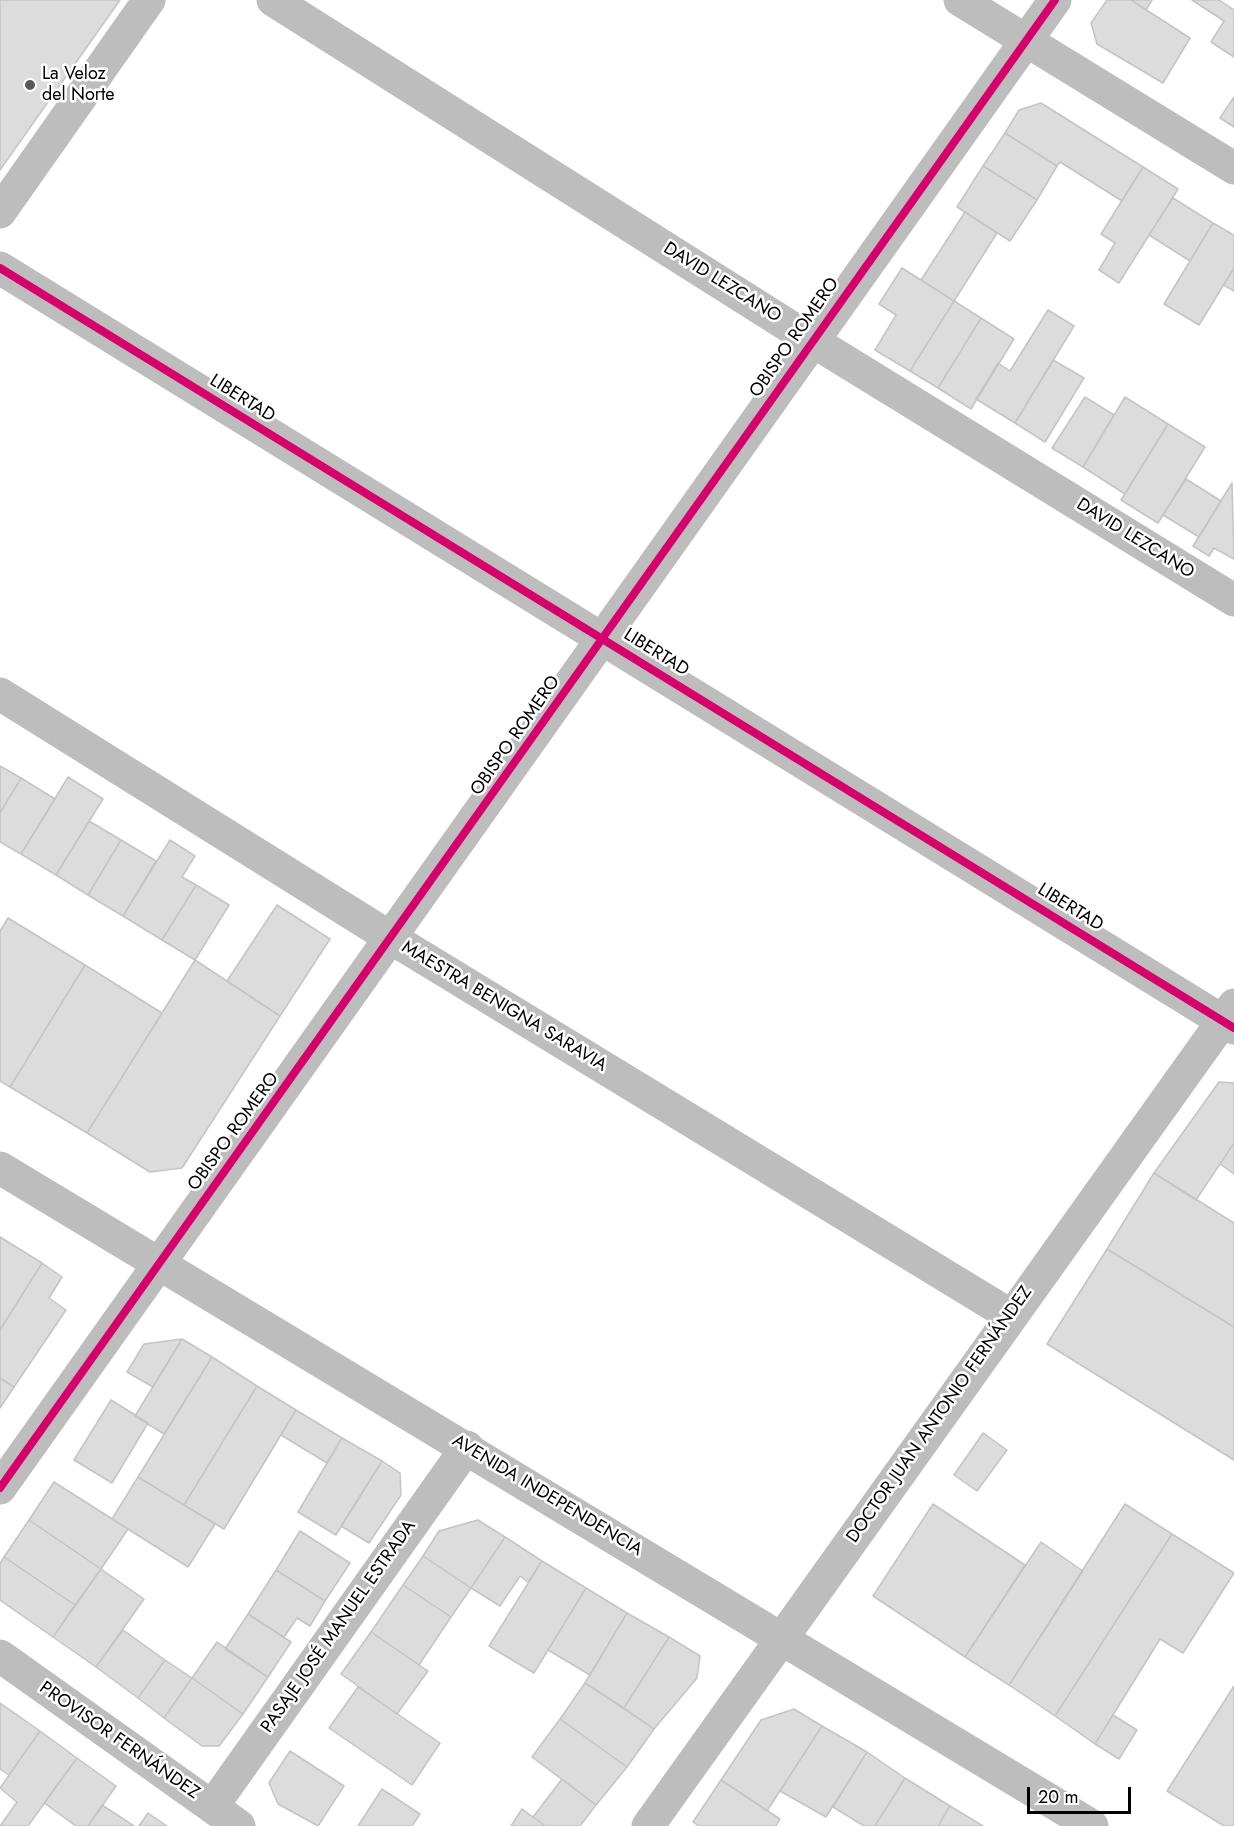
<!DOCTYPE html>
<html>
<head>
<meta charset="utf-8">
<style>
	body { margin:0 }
	#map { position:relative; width:1234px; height:1826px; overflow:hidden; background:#fff; font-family:Jost,sans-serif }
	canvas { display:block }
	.scale { position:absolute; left:1027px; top:1787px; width:104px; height:27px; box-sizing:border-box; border:3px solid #000; border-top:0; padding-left:8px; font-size:18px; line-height:21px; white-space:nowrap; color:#000; -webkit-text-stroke:4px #fff; paint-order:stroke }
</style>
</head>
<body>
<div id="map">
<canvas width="1234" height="1826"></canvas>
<div class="scale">20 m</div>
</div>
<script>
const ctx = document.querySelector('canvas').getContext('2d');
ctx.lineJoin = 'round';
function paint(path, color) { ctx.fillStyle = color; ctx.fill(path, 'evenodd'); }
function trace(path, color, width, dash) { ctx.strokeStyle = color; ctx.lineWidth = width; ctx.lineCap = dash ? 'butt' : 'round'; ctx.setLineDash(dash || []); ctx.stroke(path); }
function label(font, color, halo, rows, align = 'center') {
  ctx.font = font + ' Jost,sans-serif'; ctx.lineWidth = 5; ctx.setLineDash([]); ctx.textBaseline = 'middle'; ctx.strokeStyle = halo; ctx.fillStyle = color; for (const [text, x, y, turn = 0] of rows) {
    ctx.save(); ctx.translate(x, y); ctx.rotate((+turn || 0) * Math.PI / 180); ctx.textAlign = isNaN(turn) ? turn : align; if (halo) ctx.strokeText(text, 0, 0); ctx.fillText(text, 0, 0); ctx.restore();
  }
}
const building = new Path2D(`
	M 0,0 L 120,0 L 0,170 Z
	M 1107,0 L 1131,0 L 1190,38 L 1163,83 L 1097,44 L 1091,23 Z
	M 1131,0 L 1152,0 L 1146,10 Z
	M 1192,0 L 1219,0 L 1234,10 L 1234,57 L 1211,42 L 1224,21 Z
	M 1234,97 L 1234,127 L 1220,118 Z
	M 1041,103 L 1143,167 L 1122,201 L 1060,162 L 1057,166 L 1005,133 L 1019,110 Z
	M 1005,133 L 1057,166 L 1037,200 L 983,166 Z
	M 983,166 L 1037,200 L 1010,241 L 957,207 Z
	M 1143,167 L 1178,189 L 1119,283 L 1099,270 L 1115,243 L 1101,234 Z
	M 1173,198 L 1213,223 L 1190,261 L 1149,235 Z
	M 965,212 L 997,233 L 954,301 L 921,280 Z
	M 1213,223 L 1234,235 L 1234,268 L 1199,325 L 1164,304 Z
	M 902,268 L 954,301 L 910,371 L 875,350 L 896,315 L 879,304 Z
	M 1234,268 L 1234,291 L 1224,285 Z
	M 954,301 L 981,318 L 938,388 L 910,371 Z
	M 1048,310 L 1074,326 L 1015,423 L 976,399 L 998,363 L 1010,371 Z
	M 981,318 L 1014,339 L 971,409 L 938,388 Z
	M 1053,360 L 1084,378 L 1045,442 L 1015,423 Z
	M 1085,397 L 1114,415 L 1083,467 L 1052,448 Z
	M 1125,397 L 1168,424 L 1125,494 L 1083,467 Z
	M 1168,424 L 1205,447 L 1158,523 L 1121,500 Z
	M 1186,479 L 1221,501 L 1199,537 L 1163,515 Z
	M 1232,483 L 1234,559 L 1214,548 L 1209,556 L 1193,546 Z
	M 0,766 L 21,778 L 0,813 Z
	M 68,777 L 103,799 L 56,875 L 21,854 Z
	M 21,778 L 55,799 L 21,854 L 0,842 L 0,813 Z
	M 89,821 L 121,840 L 88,895 L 56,875 Z
	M 121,840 L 156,861 L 123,916 L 88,895 Z
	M 170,840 L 195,856 L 182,877 L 196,885 L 162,940 L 123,916 Z
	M 196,885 L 229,905 L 195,960 L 162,940 Z
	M 277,905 L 330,939 L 280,1016 L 227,981 Z
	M 8,918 L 85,965 L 10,1087 L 0,1081 L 0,931 Z
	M 195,960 L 280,1016 L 182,1168 L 150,1172 L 87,1133 Z
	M 85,965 L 162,1013 L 87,1133 L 10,1087 Z
	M 1219,1082 L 1234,1083 L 1234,1143 L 1196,1200 L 1154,1173 Z
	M 1234,1143 L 1234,1174 L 1220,1164 Z
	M 1154,1173 L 1234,1223 L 1234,1327 L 1107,1249 Z
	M 0,1237 L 42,1263 L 0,1330 Z
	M 1107,1249 L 1234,1327 L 1234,1460 L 1047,1344 Z
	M 42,1263 L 62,1277 L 49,1298 L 66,1310 L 14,1387 L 0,1378 L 0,1330 Z
	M 182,1339 L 212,1357 L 164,1434 L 135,1416 Z
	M 182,1339 L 153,1387 L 127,1372 L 144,1344 Z
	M 212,1357 L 257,1386 L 184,1505 L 138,1477 Z
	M 0,1378 L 14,1387 L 0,1408 Z
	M 257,1386 L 296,1410 L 224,1529 L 184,1505 Z
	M 111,1400 L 148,1423 L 112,1483 L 74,1460 Z
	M 296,1410 L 342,1438 L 327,1463 L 281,1435 Z
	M 983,1433 L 1007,1450 L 977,1491 L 954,1475 Z
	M 342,1438 L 382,1461 L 336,1535 L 298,1512 Z
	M 382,1461 L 400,1473 L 401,1495 L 369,1543 L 341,1526 Z
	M 138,1477 L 215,1524 L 188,1567 L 112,1519 Z
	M 54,1482 L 128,1529 L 101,1569 L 29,1520 Z
	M 933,1504 L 1025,1565 L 965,1657 L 873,1596 Z
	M 1125,1504 L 1172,1534 L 1055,1716 L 1009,1685 Z
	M 29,1520 L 101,1569 L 75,1605 L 4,1557 Z
	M 478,1520 L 505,1537 L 471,1588 L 423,1556 L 439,1531 Z
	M 300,1531 L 350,1563 L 325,1601 L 276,1570 Z
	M 1172,1534 L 1234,1573 L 1183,1653 L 1160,1639 L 1095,1744 L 1055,1716 Z
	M 505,1537 L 542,1561 L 528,1582 L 520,1576 L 500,1606 L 471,1588 Z
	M 1041,1542 L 1083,1571 L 1009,1685 L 965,1657 Z
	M 423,1556 L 471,1588 L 451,1617 L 403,1585 Z
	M 4,1557 L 75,1605 L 53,1637 L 0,1600 L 0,1563 Z
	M 542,1561 L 586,1588 L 534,1673 L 489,1646 Z
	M 101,1569 L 144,1599 L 96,1667 L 53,1637 Z
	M 276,1570 L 325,1601 L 310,1626 L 297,1618 L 284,1637 L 248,1614 Z
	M 403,1585 L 451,1617 L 419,1665 L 371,1632 Z
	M 586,1588 L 627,1613 L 590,1675 L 548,1650 Z
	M 627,1613 L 669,1637 L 624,1708 L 585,1683 Z
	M 248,1614 L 291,1642 L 268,1677 L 225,1649 Z
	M 123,1630 L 165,1660 L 138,1698 L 96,1667 Z
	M 371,1632 L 428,1671 L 397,1714 L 341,1674 Z
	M 669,1637 L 700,1656 L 697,1678 L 654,1729 L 624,1708 Z
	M 217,1642 L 268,1677 L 243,1714 L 192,1678 Z
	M 165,1660 L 192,1678 L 164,1718 L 138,1698 Z
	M 192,1678 L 243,1714 L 219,1746 L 202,1746 L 164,1718 Z
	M 585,1683 L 654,1729 L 627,1767 L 560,1719 Z
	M 1234,1686 L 1234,1826 L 1224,1826 L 1167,1791 Z
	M 358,1687 L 440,1743 L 412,1785 L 329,1728 Z
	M 0,1703 L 40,1731 L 9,1775 L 0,1769 Z
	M 794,1709 L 822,1726 L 767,1811 L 721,1780 L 761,1720 Z
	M 1113,1715 L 1137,1730 L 1119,1759 L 1095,1744 Z
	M 560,1719 L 627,1767 L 596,1805 L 532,1757 Z
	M 822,1726 L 867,1752 L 826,1817 L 780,1791 Z
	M 40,1731 L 77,1758 L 28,1826 L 0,1826 L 17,1802 L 0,1788 Z
	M 290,1751 L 344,1786 L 318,1826 L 278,1804 L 269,1783 Z
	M 867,1752 L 905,1778 L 875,1826 L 864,1826 L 833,1807 Z
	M 77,1758 L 116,1786 L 88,1826 L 76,1826 L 44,1803 Z
	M 905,1778 L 950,1806 L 938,1826 L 875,1826 Z
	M 562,1779 L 596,1805 L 580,1826 L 546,1826 L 533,1817 Z
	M 721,1780 L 780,1819 L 776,1826 L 699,1826 L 693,1822 Z
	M 382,1789 L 420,1814 L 412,1826 L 358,1826 Z
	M 102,1805 L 134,1826 L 88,1826 Z
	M 950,1806 L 983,1826 L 938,1826 Z
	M 522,1809 L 533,1817 L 546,1826 L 511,1826 Z
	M 148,1813 L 167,1826 L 139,1826 Z`);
paint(building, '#dcdcdc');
trace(building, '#c4c4c4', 1.5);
trace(new Path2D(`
	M 273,0 L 811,340 L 1234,600
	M 960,0 L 1234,168
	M 0,212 L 149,0
	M 0,268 L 1234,1028
	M 0,694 L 391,938 L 1010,1315
	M 0,1488 L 1055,0
	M 0,1656 L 239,1826
	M 212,1807 L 467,1447
	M 648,1826 L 1234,1005`), '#bdbdbd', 33);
trace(new Path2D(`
	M 0,1168 L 1092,1826`), '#bdbdbd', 33);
trace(new Path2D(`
	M 0,268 L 1234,1028
	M 0,1488 L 1055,0`), '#d6006c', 8);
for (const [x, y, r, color] of [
	[30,85,6,"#595959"]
]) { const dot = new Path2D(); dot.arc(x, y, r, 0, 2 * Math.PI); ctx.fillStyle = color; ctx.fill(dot); trace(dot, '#fff', 2); }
label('18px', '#000', '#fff', [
	["La Veloz",42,75],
	["del Norte",42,96]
], 'left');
label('18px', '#000', '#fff', [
	["DAVID LEZCANO",722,283,32],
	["OBISPO ROMERO",795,338,-55],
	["LIBERTAD",242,399,32],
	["DAVID LEZCANO",1135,539,32],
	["LIBERTAD",656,653,32],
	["OBISPO ROMERO",516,736,-55],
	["LIBERTAD",1070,908,32],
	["MAESTRA BENIGNA SARAVIA",504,1007,31],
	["OBISPO ROMERO",234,1132,-54],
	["DOCTOR JUAN ANTONIO FERNÁNDEZ",940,1415,-55],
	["AVENIDA INDEPENDENCIA",547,1496,31],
	["PASAJE JOSÉ MANUEL ESTRADA",339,1627,-55],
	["PROVISOR FERNÁNDEZ",119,1741,35]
]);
</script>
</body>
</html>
